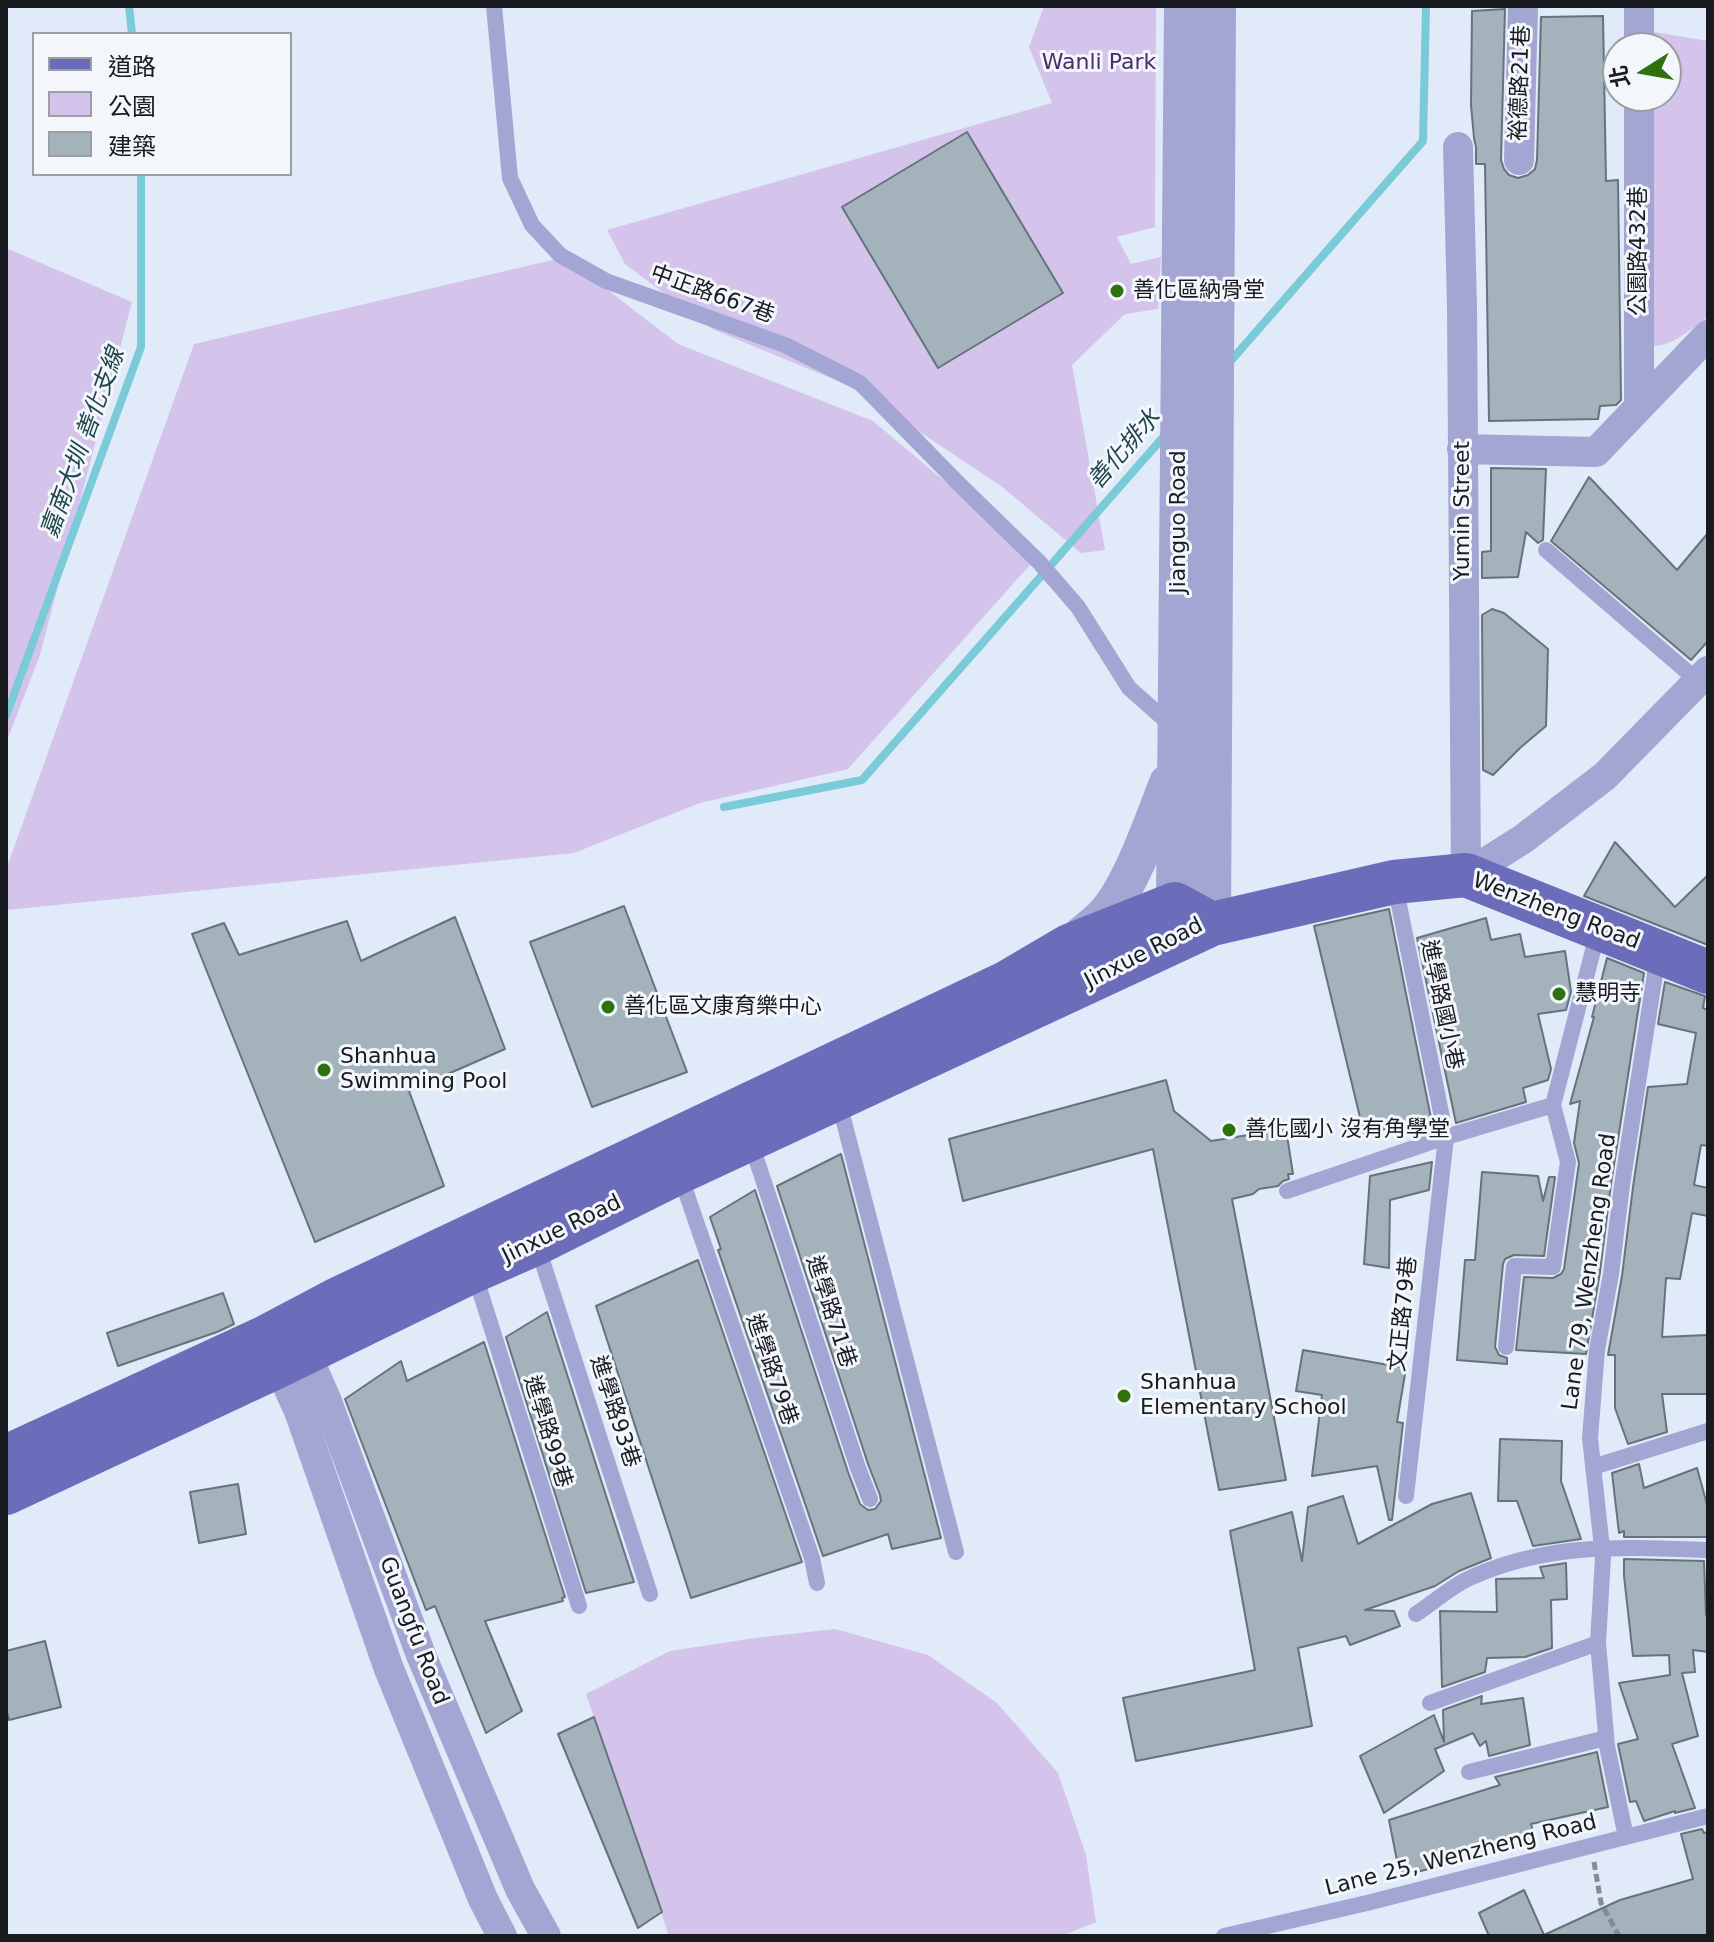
<!DOCTYPE html>
<html>
<head>
<meta charset="utf-8">
<style>
	body { margin:0 }
	#map { position:relative; width:1714px; height:1942px; overflow:hidden; background:#e1eaf8; font-family:"DejaVu Sans","Noto Sans TC",sans-serif }
	canvas { display:block }
	.frame { position:absolute; inset:0; border:8px solid #181b20; pointer-events:none }
	.legend { position:absolute; left:32px; top:32px; width:260px; height:144px; box-sizing:border-box; background:#f3f7fc; border:2px solid #9b9fa4; margin:0; padding:10px 14px; list-style:none; font-size:24px; color:#181b20 }
	.legend li { display:flex; align-items:center; gap:16px; height:40px }
	.legend b { width:40px; border:2px solid #9b9fa4 }
	.north { position:absolute; left:1602px; top:32px; width:80px; height:80px; box-sizing:border-box; background:#f3f7fc; border:2px solid #9b9fa4; border-radius:50%; rotate:259deg; font-size:22px; font-weight:700; line-height:32px; text-align:center; color:#181b20 }
	.north::after { content:''; display:block; margin:auto; width:28px; height:36px; background:#2e7210; clip-path:polygon(50% 0,100% 100%,50% 72%,0 100%) }
</style>
</head>
<body>
<div id="map">
<canvas width="1714" height="1942"></canvas>
<div class="frame"></div>
<ul class="legend">
<li><b style="height:10px;background:#6b6cba"></b>道路</li>
<li><b style="height:22px;background:#d4c3ea"></b>公園</li>
<li><b style="height:22px;background:#a3b2bb"></b>建築</li>
</ul>
<div class="north">北</div>
</div>
<script>
const ctx = document.querySelector('canvas').getContext('2d');
ctx.lineJoin = 'round';
function paint(path, color) { ctx.fillStyle = color; ctx.fill(path, 'evenodd'); }
function trace(path, color, width, dash) { ctx.strokeStyle = color; ctx.lineWidth = width; ctx.lineCap = dash ? 'butt' : 'round'; ctx.setLineDash(dash || []); ctx.stroke(path); }
function label(font, color, halo, rows, align = 'center') {
  ctx.font = font + ' "DejaVu Sans","Noto Sans TC",sans-serif'; ctx.lineWidth = 6; ctx.setLineDash([]); ctx.textBaseline = 'middle'; ctx.strokeStyle = halo; ctx.fillStyle = color; for (const [text, x, y, turn = 0] of rows) {
    ctx.save(); ctx.translate(x, y); ctx.rotate((+turn || 0) * Math.PI / 180); ctx.textAlign = isNaN(turn) ? turn : align; if (halo) ctx.strokeText(text, 0, 0); ctx.fillText(text, 0, 0); ctx.restore();
  }
}
paint(new Path2D(`
	M 1044,6 L 1156,6 L 1155,227 L 1117,237 L 1131,264 L 1161,257 L 1158,309 L 1125,314 L 1072,365 L 1105,550 L 1081,553 L 1001,486 L 852,387 L 712,329 L 625,264 L 607,230 L 1052,103 L 1029,47 Z
	M 1630,28 L 1708,41 L 1708,317 C 1691,329 1667,351 1646,345 L 1632,96 L 1666,96 L 1666,48 L 1631,48 Z
	M 6,248 L 132,302 L 40,655 L 6,743 Z
	M 565,257 L 678,344 L 873,421 L 1036,558 L 848,769 L 700,803 L 574,853 L 6,910 L 6,870 L 194,344 Z
	M 835,1629 L 928,1655 L 997,1703 L 1058,1773 L 1086,1855 L 1096,1922 L 1062,1936 L 669,1936 L 586,1694 L 670,1651 L 755,1638 Z`), '#d4c3ea');
trace(new Path2D(`
	M 129,6 L 132,34
	M 1228,364 L 1423,141 L 1426,6
	M 6,716 L 141,347 L 141,174
	M 724,807 L 862,780 L 1166,434`), '#7acad8', 8);
const building = new Path2D(`
	M 1505,9 L 1501,160 L 1504,169 L 1509,175 L 1518,178 L 1528,175 L 1535,169 L 1537,160 L 1541,17 L 1603,16 L 1606,181 L 1618,180 L 1621,400 L 1616,405 L 1600,406 L 1598,419 L 1489,421 L 1485,164 L 1476,164 L 1476,147 L 1474,138 L 1471,105 L 1472,11 Z
	M 967,132 L 1063,293 L 938,368 L 842,207 Z
	M 1491,468 L 1546,469 L 1543,540 L 1538,543 L 1526,532 L 1518,577 L 1482,578 L 1482,552 L 1491,551 Z
	M 1589,477 L 1677,570 L 1708,533 L 1708,641 L 1691,660 L 1551,541 Z
	M 1492,609 L 1504,613 L 1548,649 L 1546,726 L 1520,748 L 1493,775 L 1483,770 L 1482,615 Z
	M 1615,842 L 1675,907 L 1708,875 L 1708,945 L 1584,896 Z
	M 624,906 L 687,1072 L 592,1107 L 530,942 Z
	M 1389,909 L 1431,1118 L 1364,1134 L 1314,926 Z
	M 455,917 L 505,1049 L 409,1091 L 444,1186 L 315,1242 L 192,934 L 224,923 L 239,955 L 347,921 L 361,961 Z
	M 1486,918 L 1491,940 L 1520,934 L 1525,957 L 1565,951 L 1571,992 L 1566,1010 L 1538,1014 L 1551,1069 L 1548,1080 L 1523,1088 L 1526,1102 L 1456,1123 L 1417,938 Z
	M 1607,958 L 1644,973 L 1611,1184 L 1600,1272 L 1586,1354 L 1516,1350 L 1524,1277 L 1553,1278 L 1561,1274 L 1564,1269 L 1579,1163 L 1574,1143 L 1580,1101 L 1570,1104 L 1594,1017 L 1592,1017 Z
	M 1665,982 L 1705,996 L 1703,1008 L 1708,1010 L 1708,1146 L 1701,1145 L 1694,1185 L 1708,1188 L 1708,1216 L 1692,1213 L 1680,1279 L 1666,1278 L 1662,1337 L 1708,1335 L 1708,1394 L 1662,1394 L 1667,1432 L 1628,1444 L 1615,1408 L 1615,1355 L 1608,1355 L 1622,1276 L 1633,1187 L 1648,1087 L 1687,1084 L 1696,1033 L 1658,1024 Z
	M 1166,1080 L 1174,1111 L 1211,1141 L 1286,1129 L 1293,1174 L 1288,1174 L 1289,1179 L 1283,1181 L 1278,1186 L 1259,1189 L 1253,1194 L 1232,1199 L 1286,1480 L 1219,1490 L 1153,1149 L 963,1201 L 949,1139 Z
	M 841,1154 L 941,1538 L 892,1549 L 888,1534 L 823,1556 L 718,1250 L 721,1249 L 710,1217 L 755,1190 L 848,1472 L 860,1504 L 868,1510 L 875,1509 L 881,1501 L 880,1495 L 868,1464 L 777,1186 Z
	M 1432,1162 L 1429,1190 L 1390,1200 L 1389,1268 L 1364,1264 L 1370,1176 Z
	M 1482,1172 L 1538,1176 L 1543,1201 L 1549,1177 L 1555,1177 L 1544,1256 L 1514,1255 L 1505,1259 L 1503,1264 L 1495,1347 L 1499,1355 L 1507,1358 L 1507,1364 L 1457,1360 L 1465,1260 L 1475,1260 Z
	M 698,1260 L 802,1562 L 691,1598 L 596,1306 Z
	M 223,1293 L 234,1324 L 217,1332 L 118,1366 L 107,1333 Z
	M 547,1312 L 610,1508 L 634,1582 L 586,1593 L 506,1337 Z
	M 484,1342 L 565,1597 L 562,1598 L 563,1601 L 485,1621 L 522,1711 L 486,1733 L 435,1606 L 426,1610 L 345,1399 L 401,1361 L 407,1381 Z
	M 1303,1350 L 1406,1368 L 1397,1422 L 1403,1423 L 1392,1520 L 1389,1520 L 1377,1466 L 1312,1476 L 1322,1395 L 1296,1391 Z
	M 1500,1439 L 1562,1441 L 1561,1481 L 1581,1539 L 1533,1546 L 1517,1501 L 1498,1501 Z
	M 1639,1464 L 1644,1488 L 1697,1468 L 1708,1508 L 1708,1537 L 1624,1537 L 1624,1531 L 1619,1533 L 1612,1473 Z
	M 238,1484 L 246,1534 L 199,1543 L 190,1492 Z
	M 1471,1493 L 1491,1558 L 1459,1571 L 1435,1586 L 1365,1610 L 1394,1611 L 1400,1626 L 1350,1645 L 1346,1636 L 1298,1648 L 1312,1726 L 1136,1761 L 1123,1698 L 1255,1670 L 1230,1531 L 1292,1512 L 1302,1561 L 1308,1507 L 1343,1496 L 1358,1544 L 1432,1504 Z
	M 1624,1559 L 1704,1561 L 1706,1615 L 1708,1615 L 1708,1652 L 1693,1650 L 1695,1672 L 1682,1673 L 1698,1736 L 1672,1744 L 1695,1808 L 1675,1813 L 1675,1811 L 1644,1821 L 1636,1801 L 1630,1802 L 1618,1744 L 1638,1739 L 1619,1683 L 1670,1675 L 1669,1655 L 1633,1656 L 1624,1576 Z
	M 1566,1563 L 1567,1599 L 1551,1600 L 1552,1648 L 1525,1657 L 1487,1658 L 1485,1672 L 1442,1687 L 1440,1611 L 1497,1612 L 1496,1579 L 1544,1578 L 1540,1567 Z
	M 45,1641 L 61,1707 L 9,1720 L 6,1708 L 6,1651 Z
	M 1482,1696 L 1481,1704 L 1523,1698 L 1530,1745 L 1489,1756 L 1486,1741 L 1480,1746 L 1473,1733 L 1435,1749 L 1444,1771 L 1384,1813 L 1360,1756 L 1434,1715 L 1444,1742 L 1443,1710 Z
	M 594,1717 L 662,1912 L 638,1928 L 558,1734 Z
	M 1597,1752 L 1608,1807 L 1531,1824 L 1536,1843 L 1400,1876 L 1389,1820 L 1500,1785 L 1495,1777 Z
	M 1702,1829 L 1704,1833 L 1708,1832 L 1708,1936 L 1489,1936 L 1479,1913 L 1524,1890 L 1544,1935 L 1620,1900 L 1693,1879 L 1681,1834 Z`);
paint(building, '#a3b2bb');
trace(building, '#65737c', 2);
trace(new Path2D(`
	M 1594,1862 L 1601,1903 L 1619,1936`), '#858b95', 5, [8, 4]);
trace(new Path2D(`
	M 494,6 L 510,178 L 532,225 L 560,255 L 606,281 L 785,345 L 860,383 L 961,486 L 1039,562 L 1078,607 L 1129,688 L 1172,726
	M 1546,550 L 1699,682
	M 1395,885 L 1446,1137 L 1406,1496
	M 838,1099 L 956,1552
	M 750,1140 L 858,1468 L 870,1499
	M 680,1175 L 812,1558 L 817,1583
	M 1287,1191 L 1446,1137 L 1553,1105 L 1598,931
	M 537,1245 L 650,1594
	M 474,1272 L 579,1606
	M 1506,1347 L 1514,1266 L 1553,1267 L 1568,1162 L 1553,1105
	M 1593,1467 L 1708,1431
	M 1416,1614 C 1434,1602 1453,1585 1472,1577 C 1550,1542 1626,1547 1708,1550
	M 1430,1703 L 1598,1643
	M 1469,1772 L 1606,1738
	M 1626,1837 L 1607,1746 L 1598,1643 L 1603,1557 L 1590,1438 L 1597,1350 L 1611,1274 L 1622,1185 L 1658,955
	M 1224,1936 L 1367,1903 L 1708,1816`), '#a3a6d2', 16);
trace(new Path2D(`
	M 1639,6 L 1639,48
	M 1639,96 L 1639,407
	M 1458,147 L 1462,306 L 1466,875
	M 1519,160 L 1523,6
	M 1462,449 L 1596,452 L 1708,335
	M 1466,875 L 1523,839 L 1605,776 L 1708,671
	M 298,1335 L 326,1399 L 421,1655 L 520,1889 L 546,1936
	M 271,1350 L 299,1411 L 389,1669 L 483,1899 L 502,1936`), '#a3a6d2', 30);
trace(new Path2D(`
	M 1212,924 L 1217,6
	M 1177,934 L 1175,904 L 1183,6
	M 1075,941 C 1084,933 1095,925 1103,917 C 1131,888 1153,821 1168,783`), '#a3a6d2', 38);
trace(new Path2D(`
	M 6,1457 L 266,1337 L 336,1300 L 1006,983 L 1069,946 L 1175,904 L 1212,924
	M 6,1493 L 278,1366 L 473,1271 L 537,1243 L 679,1172 L 1212,924 L 1394,882 L 1466,875 L 1708,972`), '#6b6cba', 44);
for (const [x, y, r, color] of [
	[1117,291,8,"#2e7210"],
	[1559,994,8,"#2e7210"],
	[608,1007,8,"#2e7210"],
	[324,1070,8,"#2e7210"],
	[1229,1130,8,"#2e7210"],
	[1124,1396,8,"#2e7210"]
]) { const dot = new Path2D(); dot.arc(x, y, r, 0, 2 * Math.PI); ctx.fillStyle = color; ctx.fill(dot); trace(dot, '#f3f7fc', 3); }
label('22px', '#4d2c6d', '#f3f7fc', [
	["Wanli Park",1099,63]
]);
label('22px', '#181b20', '#f3f7fc', [
	["裕德路21巷",1521,83,-88],
	["公園路432巷",1639,251,-90],
	["中正路667巷",712,295,20],
	["Yumin Street",1463,511,-90],
	["Jianguo Road",1179,522,-90],
	["Wenzheng Road",1556,912,21],
	["Jinxue Road",1144,954,-27],
	["進學路國小巷",1441,1005,78],
	["Jinxue Road",562,1230,-26],
	["Lane 79, Wenzheng Road",1590,1272,-82],
	["進學路71巷",830,1312,72],
	["文正路79巷",1404,1314,-84],
	["進學路79巷",771,1370,71],
	["進學路93巷",614,1412,72],
	["進學路99巷",547,1432,73],
	["Guangfu Road",413,1631,69],
	["Lane 25, Wenzheng Road",1461,1856,-14]
]);
label('22px', '#181b20', '#f3f7fc', [
	["善化區納骨堂",1133,291],
	["慧明寺",1575,994],
	["善化區文康育樂中心",624,1007],
	["Shanhua",340,1057],
	["Swimming Pool",340,1082],
	["善化國小 沒有角學堂",1245,1130],
	["Shanhua",1140,1383],
	["Elementary School",1140,1408]
], 'left');
label('italic 24px', '#1f454c', '#f3f7fc', [
	["嘉南大圳 善化支線",84,443,-70],
	["善化排水",1125,450,-49]
]);
</script>
</body>
</html>
